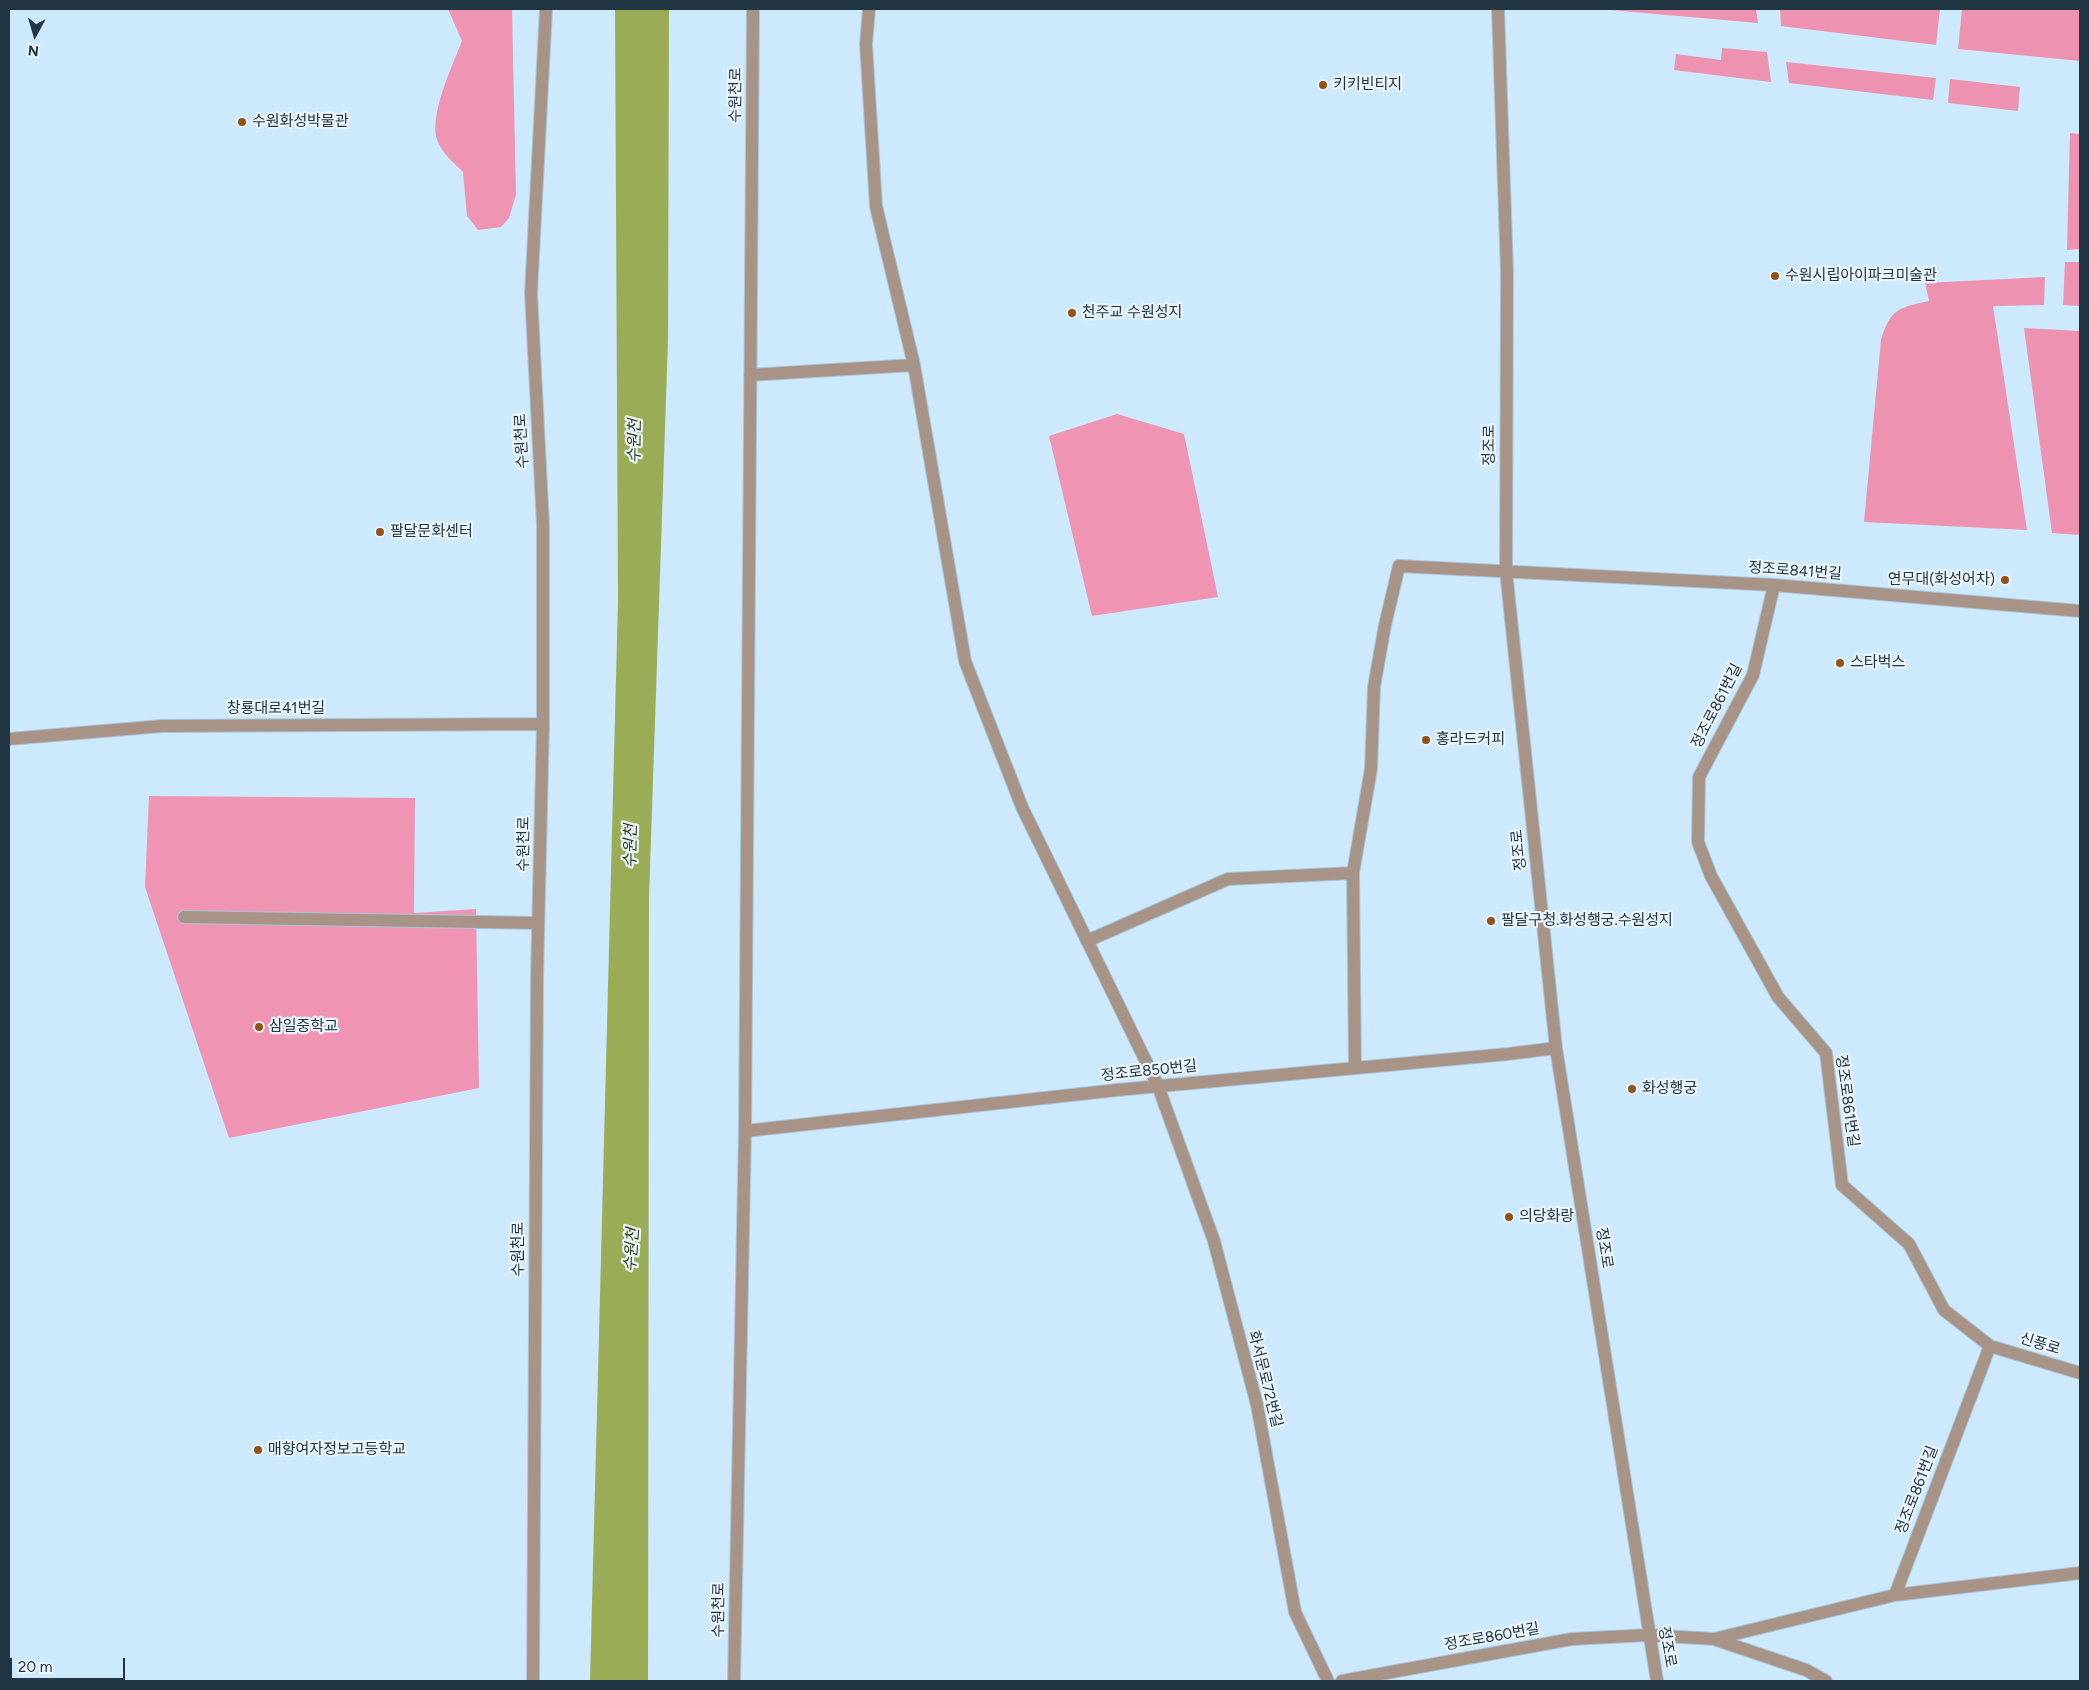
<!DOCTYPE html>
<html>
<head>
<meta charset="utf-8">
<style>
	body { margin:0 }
	#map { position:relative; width:2089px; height:1690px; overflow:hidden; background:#cce9fe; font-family:Figtree,sans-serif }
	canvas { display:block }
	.frame { position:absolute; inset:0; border:10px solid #213543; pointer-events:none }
	.north { position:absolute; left:10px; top:10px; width:50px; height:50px; -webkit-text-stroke:4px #eaf4fa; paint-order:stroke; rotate:186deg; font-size:14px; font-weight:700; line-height:20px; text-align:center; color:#213543 }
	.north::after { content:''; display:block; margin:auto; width:18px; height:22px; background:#213543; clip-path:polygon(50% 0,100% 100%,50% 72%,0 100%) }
	.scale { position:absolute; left:10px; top:1658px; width:115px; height:22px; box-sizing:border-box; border:2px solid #213543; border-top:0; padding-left:6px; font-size:15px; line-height:18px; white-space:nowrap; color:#213543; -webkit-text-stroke:4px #eaf4fa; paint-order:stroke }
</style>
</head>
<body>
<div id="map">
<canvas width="2089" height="1690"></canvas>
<div class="frame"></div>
<div class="north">N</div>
<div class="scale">20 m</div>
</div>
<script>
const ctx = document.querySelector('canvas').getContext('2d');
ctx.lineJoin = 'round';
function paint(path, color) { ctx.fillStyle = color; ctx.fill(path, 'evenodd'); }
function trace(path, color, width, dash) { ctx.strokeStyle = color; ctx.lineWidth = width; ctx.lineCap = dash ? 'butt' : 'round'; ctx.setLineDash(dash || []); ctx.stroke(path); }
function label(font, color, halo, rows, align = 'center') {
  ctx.font = font + ' Figtree,"Noto Sans KR",sans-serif'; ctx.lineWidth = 4.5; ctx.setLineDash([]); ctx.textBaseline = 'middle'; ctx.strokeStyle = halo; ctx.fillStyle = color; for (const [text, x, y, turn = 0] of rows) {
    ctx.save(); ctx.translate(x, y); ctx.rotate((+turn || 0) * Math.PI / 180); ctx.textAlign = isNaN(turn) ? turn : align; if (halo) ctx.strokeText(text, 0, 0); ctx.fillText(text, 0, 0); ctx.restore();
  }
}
paint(new Path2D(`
	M 448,9 L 512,9 L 516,195 L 509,218 L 501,227 L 478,230 L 467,216 L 463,172 C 453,162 443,154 438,142 C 427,119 453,64 462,41 Z
	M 1117,414 L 1184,434 L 1218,597 L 1092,616 L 1049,436 Z
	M 149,796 L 415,798 L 414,913 L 476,909 L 479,1088 L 229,1138 L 145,887 Z`), '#ef95b3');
paint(new Path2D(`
	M 1599,9 L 1756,9 L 1758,23 Z
	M 1780,9 L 1940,9 L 1936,45 L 1781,26 Z
	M 1962,9 L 2080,9 L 2080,61 L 1958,49 Z
	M 1722,48 L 1767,52 L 1771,82 L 1674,70 L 1676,54 L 1721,60 Z
	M 1786,62 L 1936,78 L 1933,100 L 1789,83 Z
	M 1950,79 L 2020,87 L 2018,111 L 1948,103 Z
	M 2070,133 L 2080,134 L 2080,249 L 2067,250 Z
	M 2065,262 L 2080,262 L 2080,306 L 2063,305 Z
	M 2045,277 L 2044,305 L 1993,306 L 2027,530 L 1864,522 L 1881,340 C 1891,308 1898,308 1929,301 L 1925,283 Z
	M 2024,328 L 2080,331 L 2080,535 L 2052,533 Z`), '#ed93b1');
paint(new Path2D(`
	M 615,9 L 669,9 L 668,340 L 649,897 L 648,1681 L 590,1681 L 618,601 Z`), '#9aac55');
const minor = new Path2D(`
	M 869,9 L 866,44 L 876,206 L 914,365 L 965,661 L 1022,807 L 1158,1086 L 1214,1241 L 1257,1405 L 1295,1612 L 1328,1681
	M 1498,9 L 1507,273 L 1506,571 L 1556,1048 L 1657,1681
	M 750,375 L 914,365
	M 1774,585 L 1753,675 L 1699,777 L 1698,842 L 1711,876 L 1778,997 L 1826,1053 L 1842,1185 L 1909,1244 L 1944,1310 L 1990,1346 L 2080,1373
	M 9,739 L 162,726 L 543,724
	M 184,917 L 538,923
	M 1087,941 L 1228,879 L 1353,873
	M 1355,1068 L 1353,873 L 1371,769 L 1374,687 L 1385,625 L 1399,566 L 1774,585 L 2080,611
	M 745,1131 L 1117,1090 L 1508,1054 L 1556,1048
	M 1895,1595 L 1990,1346
	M 1714,1639 L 1806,1670 L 1826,1681
	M 533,1681 L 537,977 L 543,724 L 543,525 L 531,293 L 546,9
	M 734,1681 L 745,1131 L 753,9
	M 1342,1681 L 1572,1639 L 1648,1635 L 1714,1639 L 1895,1595 L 2080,1573`);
trace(minor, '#aac5d9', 14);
trace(minor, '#a89486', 12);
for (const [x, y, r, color] of [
	[1323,85,5,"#905217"],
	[242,122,5,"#905217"],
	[1775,276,5,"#905217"],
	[1072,313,5,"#905217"],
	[380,532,5,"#905217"],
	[2005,580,5,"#905217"],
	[1840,663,5,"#905217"],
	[1426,740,5,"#905217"],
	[1491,921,5,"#905217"],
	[259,1027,5,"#905217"],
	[1632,1089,5,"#905217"],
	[1509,1217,5,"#905217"],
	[258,1450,5,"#905217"]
]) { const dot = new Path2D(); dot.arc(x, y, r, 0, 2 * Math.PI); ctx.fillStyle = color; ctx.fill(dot); trace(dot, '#eaf4fa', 2); }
label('15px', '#213543', '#eaf4fa', [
	["키키빈티지",1333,85],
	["수원화성박물관",252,122],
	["수원시립아이파크미술관",1785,276],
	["천주교 수원성지",1082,313],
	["팔달문화센터",390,532],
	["연무대(화성어차)",1995,580,"right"],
	["스타벅스",1850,663],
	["홍라드커피",1436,740],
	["팔달구청.화성행궁.수원성지",1501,921],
	["삼일중학교",269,1027],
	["화성행궁",1642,1089],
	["의당화랑",1519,1217],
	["매향여자정보고등학교",268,1450]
], 'left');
label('15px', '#213543', '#eaf4fa', [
	["수원천로",736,95,-89],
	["수원천로",522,441,-93],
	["정조로",1490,445,-90],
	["정조로841번길",1795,571,4],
	["정조로861번길",1717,706,-63],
	["창룡대로41번길",276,709],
	["수원천로",524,844,-89],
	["정조로",1519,850,-96],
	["정조로850번길",1149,1071,-6],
	["정조로861번길",1847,1101,82],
	["정조로",1604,1248,81],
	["수원천로",519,1249,-90],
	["신풍로",2040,1344,17],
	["화서문로72번길",1265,1379,76],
	["정조로861번길",1917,1490,-69],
	["수원천로",719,1610,-89],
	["정조로860번길",1492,1637,-10],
	["정조로",1667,1647,80]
]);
label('italic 16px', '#363d18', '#eaf4fa', [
	["수원천",635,441,-89],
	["수원천",631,846,-89],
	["수원천",632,1250,-86]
]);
</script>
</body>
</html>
